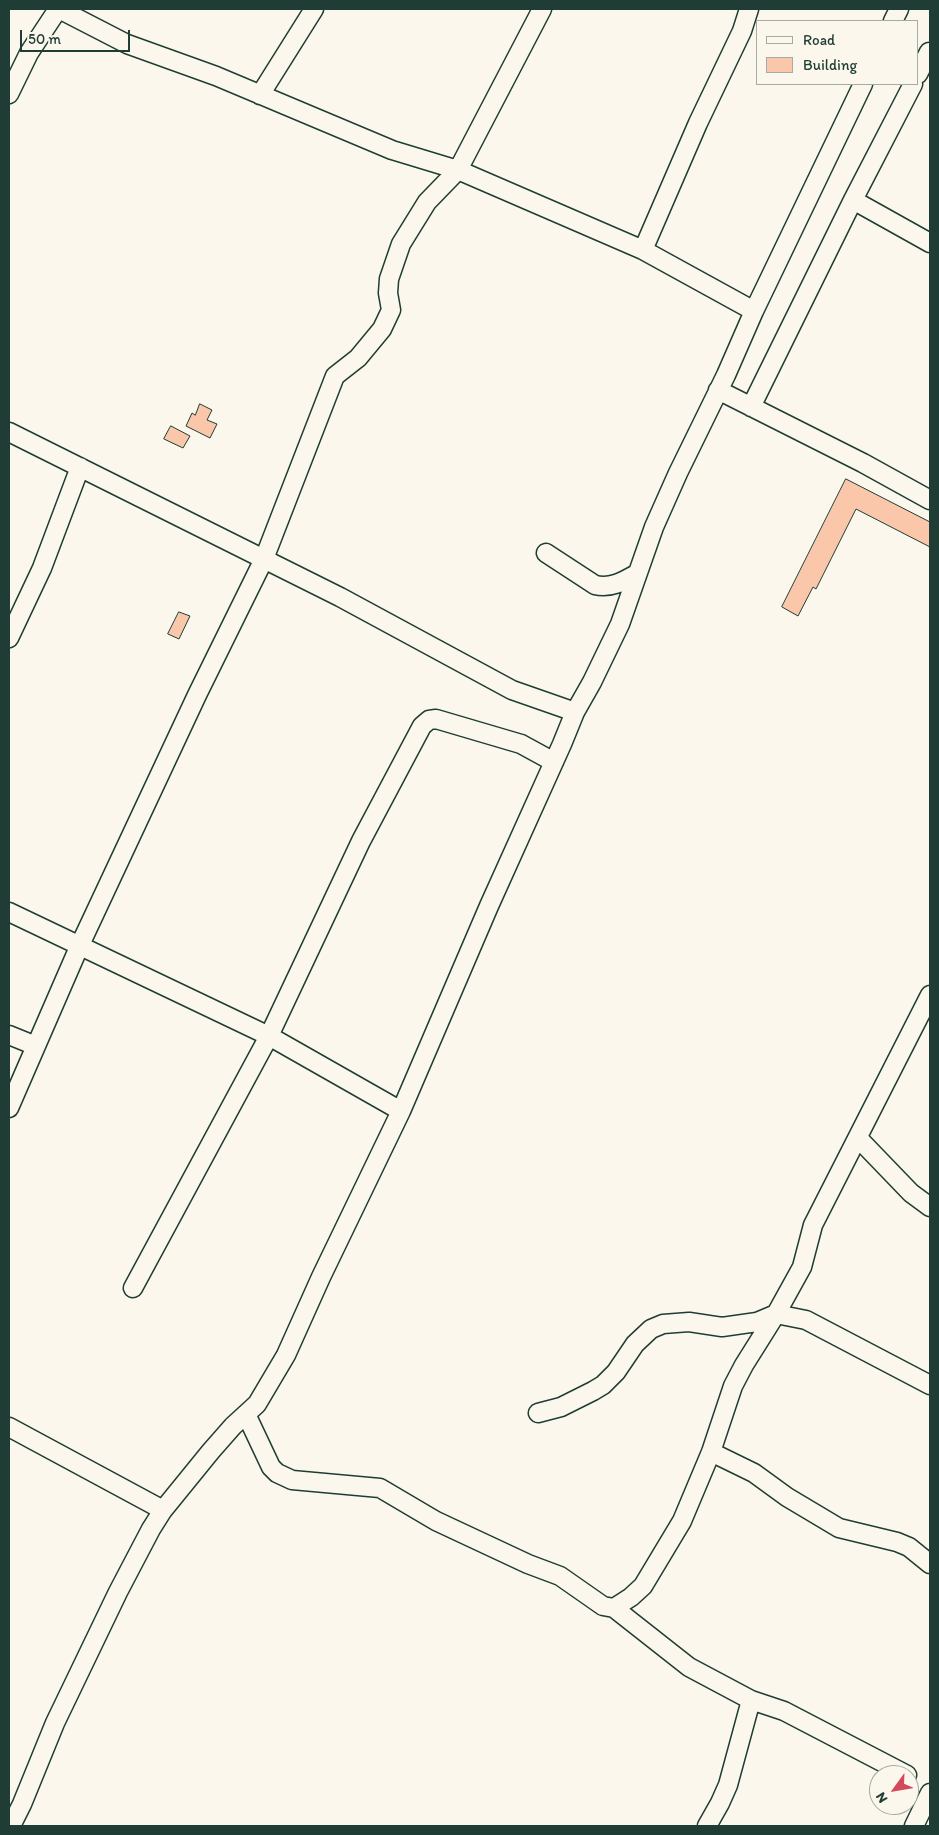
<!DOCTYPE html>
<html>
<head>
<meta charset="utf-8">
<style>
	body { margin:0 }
	#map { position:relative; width:939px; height:1835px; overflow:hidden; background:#fbf7ec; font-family:Itim,sans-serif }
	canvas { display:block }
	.frame { position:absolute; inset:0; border:10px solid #1f3d34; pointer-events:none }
	.legend { position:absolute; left:756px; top:20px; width:162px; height:65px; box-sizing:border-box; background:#fbf7ec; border:1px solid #a3ada2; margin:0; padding:6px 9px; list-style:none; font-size:15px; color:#1f3d34 }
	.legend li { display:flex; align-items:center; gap:10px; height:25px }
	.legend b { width:25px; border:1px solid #a3ada2 }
	.north { position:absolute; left:869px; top:1765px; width:50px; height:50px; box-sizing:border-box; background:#fbf7ec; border:1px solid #a3ada2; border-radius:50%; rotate:238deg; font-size:14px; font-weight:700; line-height:20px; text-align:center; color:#1f3d34 }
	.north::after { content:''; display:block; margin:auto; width:18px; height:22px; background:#d1495b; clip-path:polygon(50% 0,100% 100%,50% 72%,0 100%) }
	.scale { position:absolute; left:20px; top:30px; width:110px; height:22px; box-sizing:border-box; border:2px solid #1f3d34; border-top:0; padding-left:6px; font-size:15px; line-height:18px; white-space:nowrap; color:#1f3d34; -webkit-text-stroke:4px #fbf7ec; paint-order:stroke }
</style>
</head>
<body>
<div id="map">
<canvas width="939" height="1835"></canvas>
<div class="frame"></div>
<ul class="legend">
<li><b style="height:6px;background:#fbf7ec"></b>Road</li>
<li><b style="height:14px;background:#fac7aa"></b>Building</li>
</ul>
<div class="north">N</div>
<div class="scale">50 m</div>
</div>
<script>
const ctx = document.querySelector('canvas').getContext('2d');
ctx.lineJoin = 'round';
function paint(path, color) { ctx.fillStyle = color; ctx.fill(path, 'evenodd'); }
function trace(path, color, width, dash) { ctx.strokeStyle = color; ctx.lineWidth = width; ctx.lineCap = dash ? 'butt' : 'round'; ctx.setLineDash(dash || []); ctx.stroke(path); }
const building = new Path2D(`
	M 200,404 L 212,410 L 207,420 L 217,424 L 210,438 L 186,426 L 192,413 L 195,415 Z
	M 171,426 L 190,436 L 183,448 L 164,439 Z
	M 846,479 L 930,522 L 930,547 L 856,509 L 816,589 L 813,587 L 798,616 L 782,607 Z
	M 179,612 L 190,616 L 179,639 L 168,634 Z`);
paint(building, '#fac7aa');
trace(building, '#1f3d34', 1);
const street = new Path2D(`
	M 59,9 L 127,44 L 216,76 L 392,150 L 458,170 L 643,250 L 754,311
	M 893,21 L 899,9
	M 918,74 L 929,52
	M 9,94 L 29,53 L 58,9
	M 260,95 L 314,9
	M 853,200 L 930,243
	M 643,250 L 698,123 L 742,31 L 749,9
	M 718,390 L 863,463 L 930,500
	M 751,407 L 853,200 L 913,84
	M 9,432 L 340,597 L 512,690 L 575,712
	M 546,553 L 595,585 C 611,589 624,581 638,573
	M 9,638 L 42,568 L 80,467
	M 9,912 L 269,1036 L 133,1288
	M 9,1035 L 36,1046
	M 9,1108 L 79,947 L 197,695 L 264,559 L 335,376 L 358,358 L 382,329 L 391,310 L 388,293 L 389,279 L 401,244 L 427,202 L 458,170 L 542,9
	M 401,1111 L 269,1036 L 361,841 L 422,726 L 429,720 L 436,719 L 521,744 L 554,762
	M 858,1138 L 911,1193 L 930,1207
	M 538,1413 L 561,1407 L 593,1391 L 603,1385 L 616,1372 L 635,1344 L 651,1329 L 663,1324 L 689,1322 L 722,1327 L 757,1322 L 776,1314 L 806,1320 L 930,1385
	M 246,1414 L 271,1467 L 277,1473 L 292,1480 L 380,1488 L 436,1521 L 528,1564 L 560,1576 L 603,1606 L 614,1608 L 631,1597 L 643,1586 L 682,1521 L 711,1452 L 733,1386 L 744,1365 L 776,1314 L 802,1267 L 813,1225 L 930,995
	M 9,1427 L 163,1510
	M 711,1452 L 754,1473 L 787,1497 L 839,1528 L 897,1542 L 909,1547 L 930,1564
	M 614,1608 L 689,1667 L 751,1700 L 784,1711 L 907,1775
	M 11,1826 L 22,1804 L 55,1723 L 118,1592 L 151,1529 L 163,1510 L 211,1451 L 233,1426 L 257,1404 L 286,1355 L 321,1277 L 401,1111 L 489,906 L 562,744 L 575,712 L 592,682 L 620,624 L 654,527 L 678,473 L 726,375 L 754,311 L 863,84
	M 707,1826 L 720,1803 L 728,1785 L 751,1700
	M 914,1826 L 930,1793`);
trace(street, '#1f3d34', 21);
trace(street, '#fbf7ec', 18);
</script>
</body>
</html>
